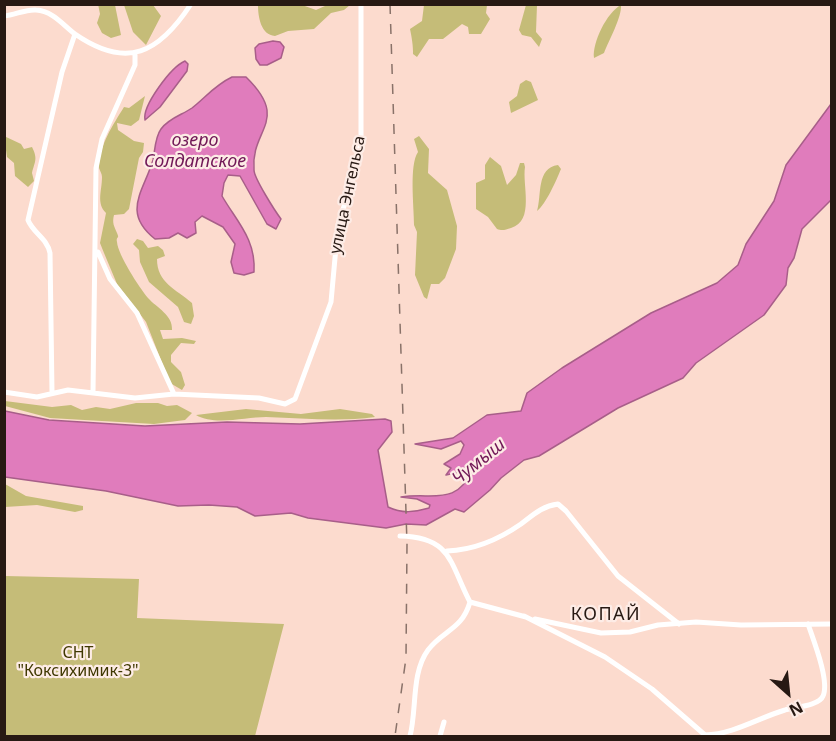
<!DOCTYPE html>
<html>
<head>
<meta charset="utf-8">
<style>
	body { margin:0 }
	#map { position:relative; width:836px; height:741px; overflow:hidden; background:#fcdbce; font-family:"Noto Sans",sans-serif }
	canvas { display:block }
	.frame { position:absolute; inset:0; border:6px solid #271913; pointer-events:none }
	.north { position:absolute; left:758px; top:663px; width:60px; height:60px; -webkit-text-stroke:4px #fdece6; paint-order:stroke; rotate:153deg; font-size:16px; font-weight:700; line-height:24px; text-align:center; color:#271913 }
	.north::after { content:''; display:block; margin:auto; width:21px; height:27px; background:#271913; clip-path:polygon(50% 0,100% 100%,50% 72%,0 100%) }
</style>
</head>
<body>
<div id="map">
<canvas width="836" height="741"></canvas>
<div class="frame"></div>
<div class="north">N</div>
</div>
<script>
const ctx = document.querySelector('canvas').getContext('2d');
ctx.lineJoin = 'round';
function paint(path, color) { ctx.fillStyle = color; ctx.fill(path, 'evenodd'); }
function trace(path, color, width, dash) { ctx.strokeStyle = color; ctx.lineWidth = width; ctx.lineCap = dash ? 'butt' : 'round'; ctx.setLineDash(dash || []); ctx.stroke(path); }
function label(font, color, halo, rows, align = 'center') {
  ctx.font = font + ' "Noto Sans",sans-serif'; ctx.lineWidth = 4.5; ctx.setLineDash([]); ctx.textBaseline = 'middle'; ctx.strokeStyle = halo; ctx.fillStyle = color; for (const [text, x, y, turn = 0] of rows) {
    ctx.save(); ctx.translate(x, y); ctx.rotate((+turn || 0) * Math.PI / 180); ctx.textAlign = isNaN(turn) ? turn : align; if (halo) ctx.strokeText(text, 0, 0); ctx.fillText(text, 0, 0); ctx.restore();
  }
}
paint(new Path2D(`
	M 98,4 L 115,5 L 121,35 L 111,38 L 102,33 L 97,23 L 100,14 Z
	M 124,5 L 153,5 L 161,16 L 146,45 L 133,32 Z
	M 258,5 L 302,5 L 316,10 L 325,6 L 350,5 L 344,10 L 331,13 L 314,29 L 288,31 L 275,36 C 261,35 258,17 258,5 Z
	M 424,5 L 487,5 L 486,13 L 490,19 L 481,34 L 469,34 L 468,27 L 462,24 L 443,39 L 429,39 L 417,57 L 413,54 C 413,45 412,39 410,29 L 422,21 Z
	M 526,5 L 537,5 L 536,32 L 542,39 L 539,47 L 531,37 L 522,35 L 519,30 Z
	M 621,5 C 622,17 609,40 604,53 L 594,58 C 592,43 607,12 621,5 Z
	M 526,80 L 531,82 L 538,100 L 511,113 L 509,102 L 517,96 L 520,84 Z
	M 145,96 L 139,120 L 131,126 L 117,123 L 118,130 L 134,141 L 144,143 L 143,152 L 139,158 L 129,209 L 124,214 L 114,215 C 112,223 114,226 117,233 C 120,240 116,235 117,242 C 118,255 139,287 148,298 C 157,308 173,315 172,330 L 160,330 L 163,339 L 182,338 L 196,341 L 194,344 L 181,343 L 171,355 L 171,362 L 181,372 L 185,385 L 182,390 L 170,383 L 146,322 L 117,284 L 104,253 L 100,243 L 106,213 C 96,203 102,191 102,177 C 102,174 100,171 99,168 C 99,145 113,125 124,107 L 129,108 Z
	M 4,136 L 21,144 L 24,149 L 32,147 C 38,159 35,161 32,173 L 34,181 L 28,187 L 15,176 L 14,163 L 7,157 Z
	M 419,136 L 429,149 L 428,173 L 447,190 L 457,226 L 456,249 L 445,278 L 439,284 L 431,284 L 427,299 L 424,297 L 415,275 L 417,232 L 414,225 C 414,206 409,165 418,152 L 414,139 Z
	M 490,157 L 501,166 L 507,185 L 516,175 L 520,163 L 524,163 L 525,167 C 522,185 535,221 511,228 C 505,230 502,231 497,229 L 488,217 L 476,209 L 476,183 L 485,179 L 485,165 Z
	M 558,165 L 561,169 C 556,181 546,204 537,211 C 542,195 536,168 558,165 Z
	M 137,239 L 143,241 L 148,248 L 158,246 L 163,250 L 165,256 L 157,259 C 157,283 176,289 192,303 L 194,316 L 191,324 L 184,322 L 178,307 L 149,282 L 140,262 L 139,250 L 133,244 Z
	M 5,401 L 52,407 L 71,405 L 82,410 L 96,407 L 110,409 L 136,403 L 158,403 L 167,406 L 177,405 L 192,413 L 185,420 L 154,424 L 50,418 L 5,406 Z
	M 246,409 L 301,414 L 340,409 L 372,414 L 375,417 C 338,422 303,418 266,417 C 246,417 214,426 196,415 Z
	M 5,484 L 26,496 L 83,506 L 83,510 L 75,512 L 37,505 L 5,507 Z
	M 5,576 L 139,579 L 137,618 L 284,624 L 255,736 L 5,736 Z`), '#c5bc78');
const water = new Path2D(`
	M 273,41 L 280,42 L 284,47 L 281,58 L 267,65 L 260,65 L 256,59 L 255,48 L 259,44 Z
	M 185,61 L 188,64 L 187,71 L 160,107 L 145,120 C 142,106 171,67 185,61 Z
	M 232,77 L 246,77 C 291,121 250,129 254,170 C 254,178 275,211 281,219 L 276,229 L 267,224 L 240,176 L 228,175 L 224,183 L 222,196 C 237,222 256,239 254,272 L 244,275 L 234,273 L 231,262 L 235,244 L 223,227 L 202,216 L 195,222 L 196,233 L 187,238 L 178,233 L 169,238 L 155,239 C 121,212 144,191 153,160 C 155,150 155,137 161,129 C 169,118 182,115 192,108 C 206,97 215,85 232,77 Z
	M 831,104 L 831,200 L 802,229 L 794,258 L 788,268 L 786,285 L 764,315 L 696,363 L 683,378 L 618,408 L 539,456 L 524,460 L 501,478 L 490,490 L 464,512 L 455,509 L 426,525 L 406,524 L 386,528 L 308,518 L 291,513 L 255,516 L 237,507 L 209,505 L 178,506 L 106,491 L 5,477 L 5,411 L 49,420 L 145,426 L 227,422 L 300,424 L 385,419 L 391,421 L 392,432 L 378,450 L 388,507 C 403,514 414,512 429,508 L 430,505 L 417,499 L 401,497 C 433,492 456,507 473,469 L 446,475 L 451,468 L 444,464 L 460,454 L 464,445 L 461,441 L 441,449 L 415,444 L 453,438 L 487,415 L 521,411 L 527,393 L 562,368 L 651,313 L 717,283 L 738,265 L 746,244 L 774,201 L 786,165 Z`);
paint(water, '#e07cbc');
trace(water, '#a85e89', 1.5);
trace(new Path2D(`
	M 4,16 C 15,15 26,9 36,10 C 53,11 63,25 75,34 C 127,70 159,53 191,4
	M 98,252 L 110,279 L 137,313 L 174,394
	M 4,392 L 37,397 L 68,390 L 135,398 L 174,394 L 259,398 L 285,404 L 295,399 L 331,302 L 338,225 L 353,178 L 361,138 L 361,4
	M 52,392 L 50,253 C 47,238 33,233 28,220 L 62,72 L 75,34
	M 93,392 L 96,168 L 102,139 L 135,65 L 135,55
	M 400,536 C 452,537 450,564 470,602 C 462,630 443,630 428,650 C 411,673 417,710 410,736
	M 447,551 C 474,550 498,540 521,524 C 533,515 542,506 558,504 L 566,511 L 618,576 L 679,624
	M 470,602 L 526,617
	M 524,616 L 605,657 L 652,689 L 705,735 C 734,734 758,718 785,710 C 794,707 819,706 823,696 C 830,681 813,639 808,624
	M 535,619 L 601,633 L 630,632 L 658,625 L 696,622 L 741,625 L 832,624
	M 440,736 L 444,722`), '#fff', 5);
trace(new Path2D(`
	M 390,4 L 407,544 L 406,658 L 395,736`), '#897269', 1.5, [10, 10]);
label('16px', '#271913', '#fdece6', [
	["улица Энгельса",348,195,-78]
]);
label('16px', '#3f3801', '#fdece6', [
	["СНТ",78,653],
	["\"Коксихимик-3\"",78,671]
]);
label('italic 18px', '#711857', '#fdece6', [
	["озеро",195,141],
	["Солдатское",195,162],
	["Чумыш",479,462,-39]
]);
ctx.letterSpacing = '1.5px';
label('18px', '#271913', '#fdece6', [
	["КОПАЙ",606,615]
]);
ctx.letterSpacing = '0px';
</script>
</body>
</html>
